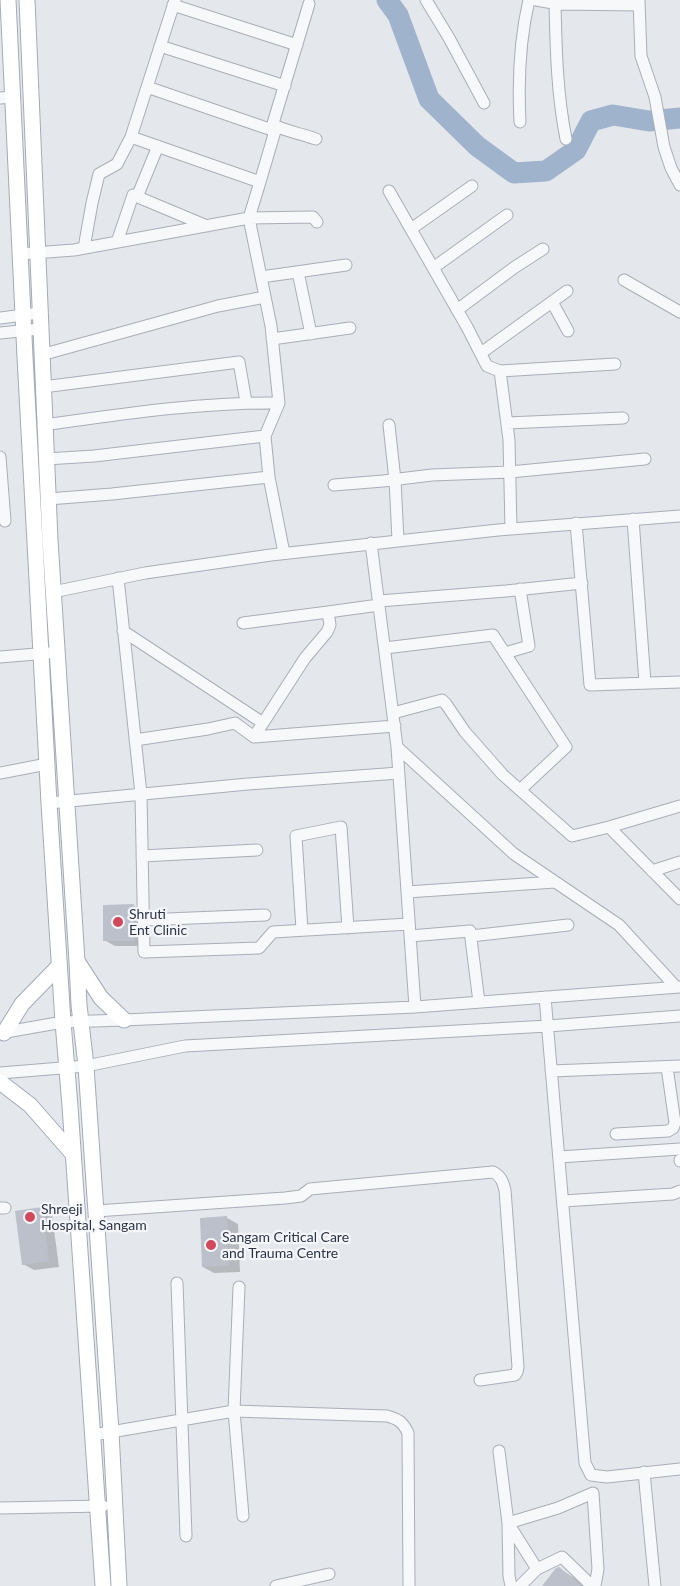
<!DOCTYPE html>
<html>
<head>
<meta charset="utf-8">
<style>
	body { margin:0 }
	canvas { display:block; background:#e4e7ec }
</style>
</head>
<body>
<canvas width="680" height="1586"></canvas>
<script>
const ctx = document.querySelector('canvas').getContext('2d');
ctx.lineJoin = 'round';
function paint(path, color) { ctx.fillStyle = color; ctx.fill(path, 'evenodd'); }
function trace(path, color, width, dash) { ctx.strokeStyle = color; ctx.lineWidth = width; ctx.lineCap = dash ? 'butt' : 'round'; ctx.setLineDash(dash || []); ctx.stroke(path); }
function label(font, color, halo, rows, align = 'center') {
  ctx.font = font + ' Lato,sans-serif'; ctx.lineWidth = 4.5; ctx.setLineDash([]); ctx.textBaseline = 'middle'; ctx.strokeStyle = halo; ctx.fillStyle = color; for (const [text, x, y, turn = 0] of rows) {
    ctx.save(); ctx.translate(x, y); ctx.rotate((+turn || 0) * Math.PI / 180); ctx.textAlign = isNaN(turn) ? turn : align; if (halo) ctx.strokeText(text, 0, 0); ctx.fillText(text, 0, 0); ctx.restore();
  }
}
paint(new Path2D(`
	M 104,906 L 134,906 L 145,912 L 145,946 L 115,946 L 104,940 Z
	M 41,1209 L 52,1215 L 59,1267 L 34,1270 L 23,1264 Z
	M 227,1218 L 238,1224 L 240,1272 L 214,1273 L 203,1267 Z
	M 558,1568 L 573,1577 L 584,1586 L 543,1586 Z`), '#0003');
trace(new Path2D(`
	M 387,0 L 398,15 L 429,99 L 477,146 L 514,173 L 546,171 L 576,150 L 591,121 L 613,115 L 649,121 L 680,118`), '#9fb4cc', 21);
paint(new Path2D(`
	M 134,904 L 134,941 L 103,941 L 103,905 Z
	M 42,1207 L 49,1261 L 22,1265 L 15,1211 Z
	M 227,1216 L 229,1266 L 202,1267 L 200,1218 Z
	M 559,1567 L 574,1579 L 581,1586 L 542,1586 L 556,1568 Z`), '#bbc0ca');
const minor = new Path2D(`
	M 426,0 L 449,38 L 484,103
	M 536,0 L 559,4 L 639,5
	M 639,0 L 641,56 L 655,97 L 664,147 L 671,168 L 680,185
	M 555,3 C 556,49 557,94 566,139
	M 173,5 L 297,45
	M 160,46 L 285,86
	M 147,87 L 275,131 L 260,182
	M 0,98 L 13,97
	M 520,122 C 518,83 520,38 529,0
	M 273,125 C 286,131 302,134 316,139
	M 271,130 L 309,4
	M 131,137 L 175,0
	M 389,191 L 467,327 L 487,366 L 500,371
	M 137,197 L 158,146
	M 411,229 L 472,186
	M 117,242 L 133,195 L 207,226
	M 84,248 L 92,203 L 99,174 L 117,164 L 131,137 L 260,182 L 249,218 L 313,217 L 317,222
	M 20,254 L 74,250 L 249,218 L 271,326 L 279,403 L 265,436
	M 433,268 L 507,215
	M 298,272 L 311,334
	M 261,277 L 346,265
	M 624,280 L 680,312
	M 552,302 L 568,331
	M 457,310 L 515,267 L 543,249
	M 0,318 L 39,313
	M 0,333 L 40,329
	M 272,339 L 350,328
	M 481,353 L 567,291
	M 41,355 L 218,306 L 265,297
	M 43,387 L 239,362 L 246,402
	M 507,423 L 623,418
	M 44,425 C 122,414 200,402 279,403
	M 389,425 L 395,480 L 398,540
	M 0,457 L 5,521
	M 46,459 L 94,456 L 265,436 L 269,477
	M 334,485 L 383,481 L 432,475 L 510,472 L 645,459
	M 48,499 L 112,494 L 269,477 L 284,553
	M 633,519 L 645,683
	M 576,523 L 590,685 L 680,682
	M 511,529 L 509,440 L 500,371 L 615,364
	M 371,543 L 397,747 L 514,854 L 619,925 L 676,987
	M 118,578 L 141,794 L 144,952 L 259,948 L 273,932 L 409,924
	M 53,592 L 145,573 L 271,555 L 498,530 L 680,516
	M 379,601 L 506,591 L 582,583
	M 243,623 L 328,612
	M 123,631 L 263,723
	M 385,648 L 493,635 L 566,747 L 520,790
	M 505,653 L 529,646 L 520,589
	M 0,657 L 48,653
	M 393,713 L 442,700 L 446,704 L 465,732 L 503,775 L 572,836 L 609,827 L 680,899
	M 254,737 L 305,658 L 327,632 L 330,625 L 328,612 L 379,605
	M 135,740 L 208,729 L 235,723 L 254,737 L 395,726
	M 397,747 L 415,1007
	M 0,773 L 47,764
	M 49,803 L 248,784 L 399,773
	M 609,827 L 680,806
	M 142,856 L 257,850
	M 652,871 L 680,862
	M 407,892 L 555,882
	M 143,920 L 265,915
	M 302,930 L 296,836 L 341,827 L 348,928
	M 410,936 L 470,931 L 479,1002
	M 471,936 L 568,925
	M 545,997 L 585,1463 L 591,1475 L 607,1477 L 680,1469
	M 0,1033 L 63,1022 L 124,1020 L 415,1007 L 680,987
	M 551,1071 L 680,1066
	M 0,1073 L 86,1066 L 185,1046 L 548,1026 L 680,1016
	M 616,1134 L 668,1131 L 673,1128 L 675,1123 L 667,1067
	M 559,1157 L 680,1149
	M 680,1160 L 680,1161
	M 563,1201 L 673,1194 L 680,1191
	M 0,1208 L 5,1208
	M 96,1211 L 285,1198 L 301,1196 L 310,1189 L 493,1172 C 501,1176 503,1182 505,1190 L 518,1367 L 517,1372 L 515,1375 L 480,1380
	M 177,1283 L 186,1536
	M 239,1287 L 234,1411 L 243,1516
	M 93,1435 L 234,1411 L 387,1416 C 398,1419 403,1422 408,1433 L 409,1586
	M 499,1451 L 508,1523 L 509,1576 L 511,1586
	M 644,1472 L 655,1586
	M 0,1508 L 103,1506
	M 537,1569 L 508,1523 L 558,1508 L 593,1493 L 598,1569 L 595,1586
	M 276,1586 L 329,1574
	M 520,1586 L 537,1569 L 562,1557 L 592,1586`);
const major = new Path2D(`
	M 8,0 L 25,357 L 49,803 L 63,1022 L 70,1106 L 103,1586
	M 27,0 L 50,540 L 77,961 L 79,1005 L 86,1066 L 111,1432 L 119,1586
	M 77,961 L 101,998 L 124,1020
	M 4,1033 L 22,1004 L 59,966
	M 0,1082 L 30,1105 L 73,1154`);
trace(minor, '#a9aeb7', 13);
trace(major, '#a3abb8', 17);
trace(minor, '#f7f8fa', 11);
trace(major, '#fff', 15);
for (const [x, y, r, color] of [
	[118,922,6,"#d1495b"],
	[30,1217,6,"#d1495b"],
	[211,1245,6,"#d1495b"]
]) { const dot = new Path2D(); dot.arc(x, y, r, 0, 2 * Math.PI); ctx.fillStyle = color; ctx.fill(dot); trace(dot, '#f4f6f9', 2); }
label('14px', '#2b3445', '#f4f6f9', [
	["Shruti",129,914],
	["Ent Clinic",129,930],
	["Shreeji",41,1209],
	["Hospital, Sangam",41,1225],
	["Sangam Critical Care",222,1237],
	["and Trauma Centre",222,1253]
], 'left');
</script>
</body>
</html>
